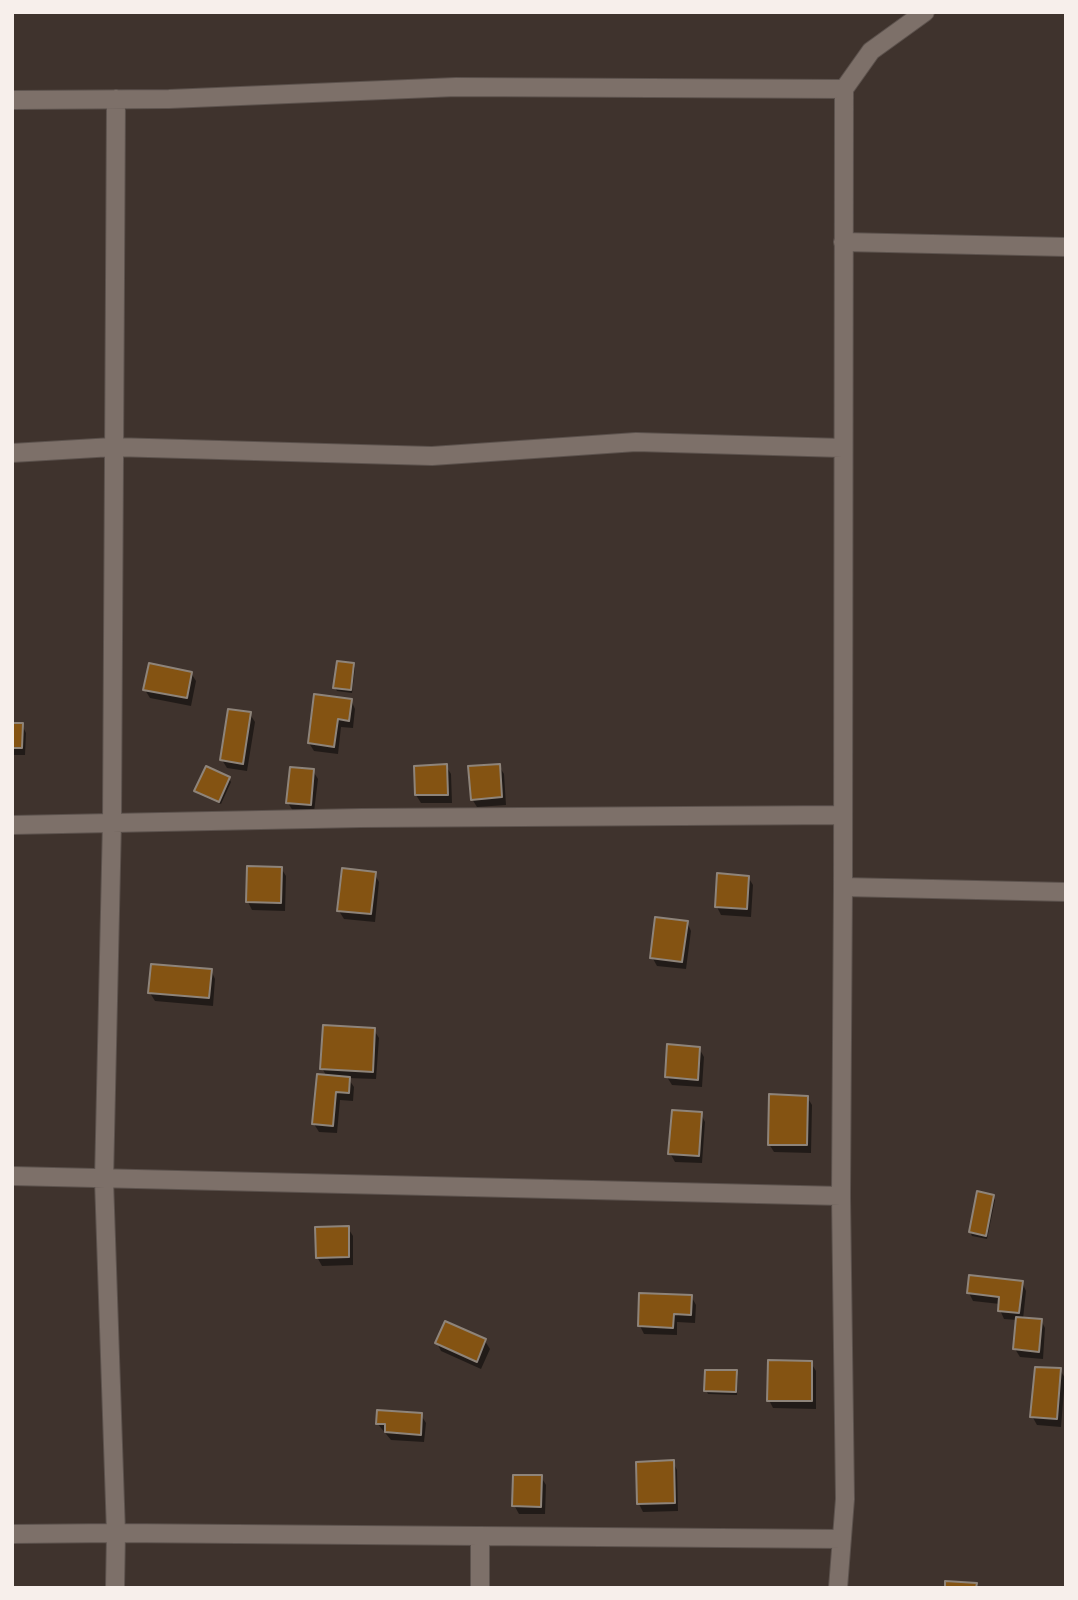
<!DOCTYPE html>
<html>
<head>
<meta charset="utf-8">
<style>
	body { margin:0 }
	#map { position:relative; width:1078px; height:1600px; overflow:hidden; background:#3f332d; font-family:Montserrat,sans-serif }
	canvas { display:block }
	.frame { position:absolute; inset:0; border:14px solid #f7efeb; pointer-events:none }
</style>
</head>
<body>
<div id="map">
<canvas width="1078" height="1600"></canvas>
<div class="frame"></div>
</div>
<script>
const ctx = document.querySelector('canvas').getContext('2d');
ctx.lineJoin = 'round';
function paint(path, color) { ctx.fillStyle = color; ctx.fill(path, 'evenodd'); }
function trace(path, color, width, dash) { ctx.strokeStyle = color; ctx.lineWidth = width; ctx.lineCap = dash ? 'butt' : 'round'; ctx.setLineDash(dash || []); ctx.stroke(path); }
paint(new Path2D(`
	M 353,665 L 355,668 L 352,693 L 337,691 L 335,688 Z
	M 191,673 L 196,681 L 191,706 L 150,698 L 145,690 Z
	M 351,700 L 355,709 L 353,728 L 341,727 L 338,754 L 314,751 L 309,743 Z
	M 250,714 L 255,722 L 247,771 L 227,768 L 222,760 Z
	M 12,724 L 22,725 L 26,733 L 25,755 L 12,755 Z
	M 446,766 L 451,774 L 452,803 L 421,803 L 416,795 Z
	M 499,766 L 504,774 L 506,805 L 477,807 L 472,799 Z
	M 313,771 L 318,779 L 314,812 L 293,811 L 288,803 Z
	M 229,778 L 231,782 L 221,804 L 198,794 L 196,791 Z
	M 281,868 L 286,876 L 285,911 L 252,910 L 248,902 Z
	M 374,873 L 379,882 L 375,922 L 344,919 L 339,911 Z
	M 748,877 L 753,885 L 751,917 L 721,915 L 717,907 Z
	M 687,922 L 691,931 L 686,969 L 657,966 L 652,957 Z
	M 211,970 L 215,979 L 213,1006 L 155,1001 L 150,993 Z
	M 374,1030 L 379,1038 L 376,1079 L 348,1078 L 354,1087 L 353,1101 L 340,1100 L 337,1133 L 319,1132 L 314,1124 L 327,1077 L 322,1068 Z
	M 699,1048 L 704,1057 L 702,1087 L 672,1085 L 667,1077 Z
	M 807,1097 L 812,1105 L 811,1153 L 774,1152 L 769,1144 Z
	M 701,1114 L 705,1122 L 702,1163 L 675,1162 L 670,1153 Z
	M 993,1196 L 995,1200 L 987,1239 L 972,1236 L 970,1232 Z
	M 348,1228 L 353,1236 L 353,1265 L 322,1266 L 317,1257 Z
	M 1022,1282 L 1026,1291 L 1023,1319 L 1041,1320 L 1045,1328 L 1043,1359 L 1020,1357 L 1015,1349 L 1017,1320 L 1004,1319 L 1000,1310 L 1000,1304 L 973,1301 L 969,1293 Z
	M 691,1296 L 696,1305 L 695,1323 L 677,1322 L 677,1335 L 644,1334 L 640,1326 Z
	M 485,1341 L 490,1349 L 481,1369 L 441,1351 L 437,1343 Z
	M 811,1363 L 816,1371 L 816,1409 L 773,1408 L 769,1400 Z
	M 1060,1370 L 1065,1378 L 1061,1427 L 1037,1425 L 1032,1416 Z
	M 736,1372 L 738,1376 L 737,1395 L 708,1394 L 706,1390 Z
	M 421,1415 L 426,1423 L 424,1442 L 391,1440 L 377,1423 Z
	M 673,1462 L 677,1470 L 678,1511 L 643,1512 L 639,1504 Z
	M 541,1477 L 546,1485 L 545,1514 L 519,1514 L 514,1505 Z`), '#0007');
const building = new Path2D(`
	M 337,661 L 354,663 L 351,690 L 333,688 Z
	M 149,663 L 192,672 L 187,698 L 143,690 Z
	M 314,694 L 352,699 L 349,721 L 338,719 L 334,747 L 308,743 Z
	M 228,709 L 251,712 L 243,764 L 220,760 Z
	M 12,723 L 23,723 L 22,748 L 12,748 Z
	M 447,764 L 448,795 L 415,795 L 414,766 Z
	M 500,764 L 502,797 L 471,800 L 468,766 Z
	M 206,766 L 230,777 L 219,802 L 194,791 Z
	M 290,767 L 314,769 L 311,805 L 286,803 Z
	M 247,866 L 282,867 L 281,903 L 246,902 Z
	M 342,868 L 376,872 L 371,914 L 337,911 Z
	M 717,873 L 749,876 L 747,909 L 715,907 Z
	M 655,917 L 688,921 L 682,962 L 650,958 Z
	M 151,964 L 212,969 L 209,998 L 148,993 Z
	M 323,1025 L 375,1028 L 373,1072 L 320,1069 Z
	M 667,1044 L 700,1047 L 698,1080 L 665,1077 Z
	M 317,1074 L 350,1077 L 349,1093 L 336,1092 L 333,1126 L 312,1124 Z
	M 769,1094 L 808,1096 L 807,1145 L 768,1145 Z
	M 672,1110 L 702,1112 L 699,1156 L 668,1154 Z
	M 977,1191 L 994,1195 L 986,1236 L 969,1232 Z
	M 349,1226 L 349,1257 L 316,1258 L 315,1227 Z
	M 969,1275 L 1023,1281 L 1019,1313 L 998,1311 L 999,1297 L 967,1293 Z
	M 639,1293 L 692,1295 L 691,1315 L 674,1314 L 673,1328 L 638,1326 Z
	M 1016,1317 L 1042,1319 L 1039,1352 L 1013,1349 Z
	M 445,1321 L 486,1339 L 477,1362 L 435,1343 Z
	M 768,1360 L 812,1361 L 812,1401 L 767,1401 Z
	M 1035,1367 L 1061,1368 L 1057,1419 L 1030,1417 Z
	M 705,1370 L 737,1370 L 736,1392 L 704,1391 Z
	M 377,1410 L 422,1413 L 421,1435 L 385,1432 L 385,1424 L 376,1424 Z
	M 674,1460 L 675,1503 L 637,1504 L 636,1462 Z
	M 513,1475 L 542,1475 L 541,1507 L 512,1506 Z
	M 945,1581 L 977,1583 L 976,1588 L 945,1588 Z`);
paint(building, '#845312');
trace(building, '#8e847a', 2);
const minor = new Path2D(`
	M 844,89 L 871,51 L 925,12
	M 12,100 L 169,99 L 456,87 L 844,89 L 843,887 L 841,1196 L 845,1499 L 838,1588
	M 843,242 L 1066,247
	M 12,453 L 113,447 L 432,456 L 636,442 L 842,448
	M 12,825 L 361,818 L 843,815
	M 843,887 L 1066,892
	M 12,1176 L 841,1196
	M 12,1534 L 116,1533 L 842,1539
	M 115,1588 L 116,1533 L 104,1180 L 112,822 L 116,99
	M 480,1588 L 480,1536`);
trace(minor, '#5c524d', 20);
trace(minor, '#7d7069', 18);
</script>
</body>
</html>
